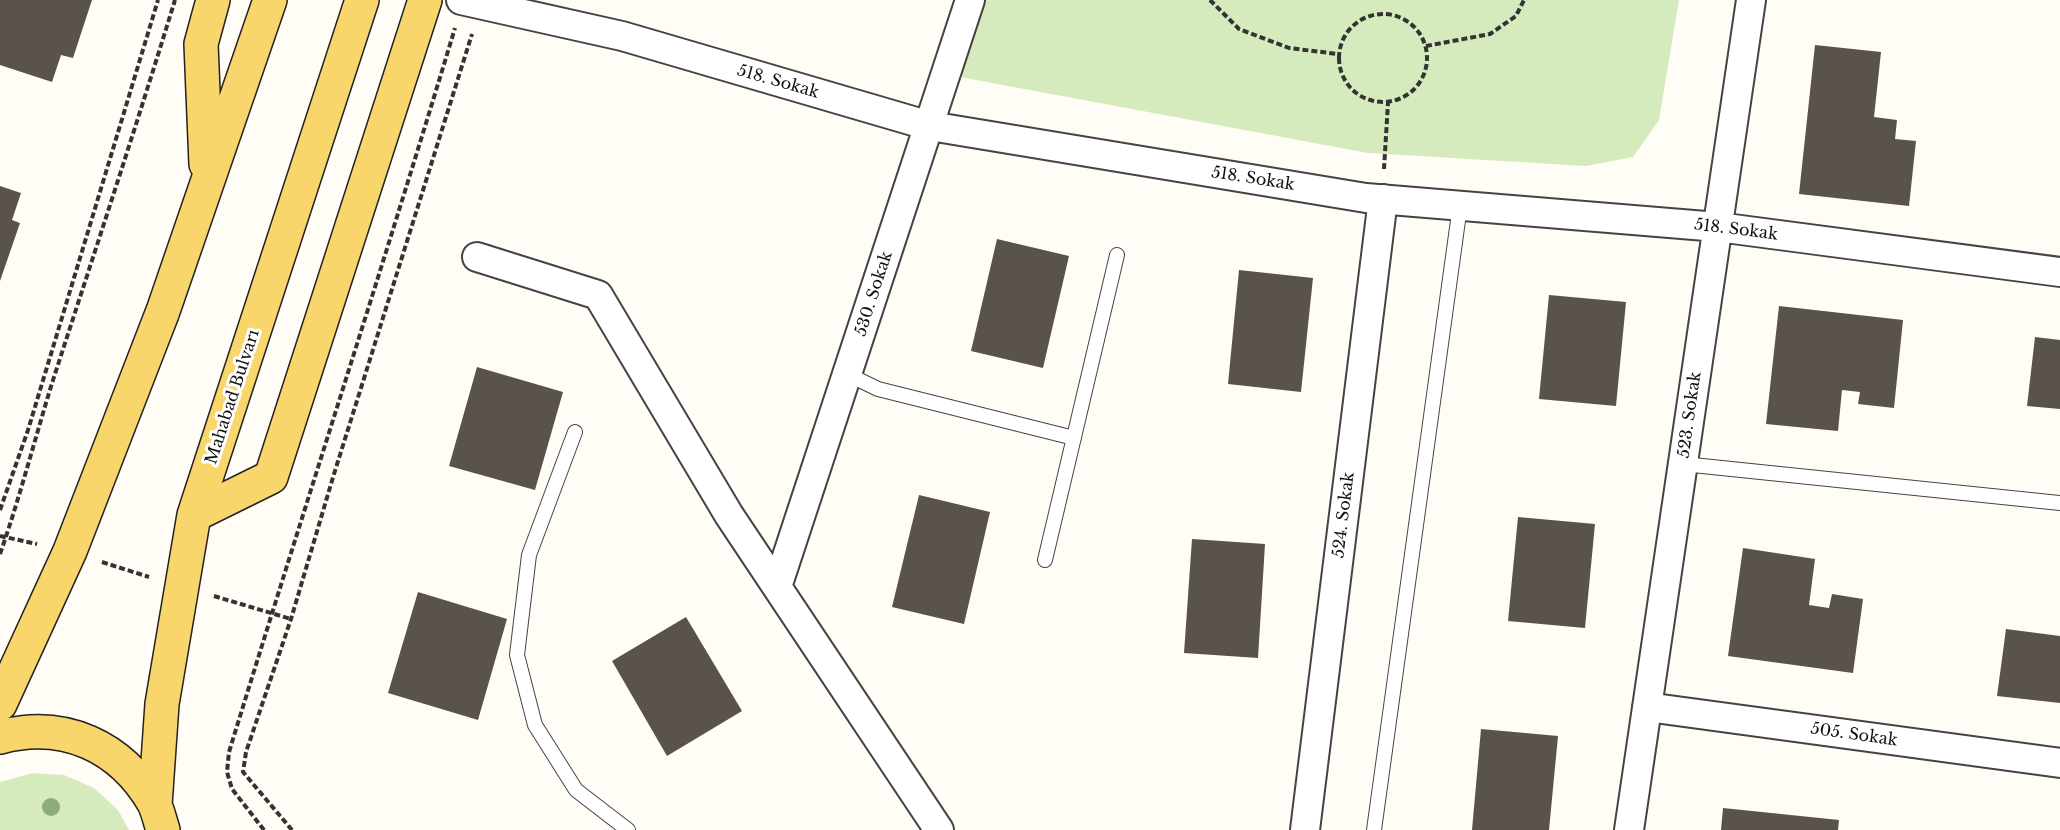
<!DOCTYPE html>
<html>
<head>
<meta charset="utf-8">
<style>
	body { margin:0 }
	canvas { display:block; background:#fffdf5 }
</style>
</head>
<body>
<canvas width="2060" height="830"></canvas>
<script>
const ctx = document.querySelector('canvas').getContext('2d');
ctx.lineJoin = 'round';
function paint(path, color) { ctx.fillStyle = color; ctx.fill(path, 'evenodd'); }
function trace(path, color, width, dash) { ctx.strokeStyle = color; ctx.lineWidth = width; ctx.lineCap = dash ? 'butt' : 'round'; ctx.setLineDash(dash || []); ctx.stroke(path); }
function label(font, color, halo, rows, align = 'center') {
  ctx.font = font + ' "Libre Baskerville",serif'; ctx.lineWidth = 6; ctx.setLineDash([]); ctx.textBaseline = 'middle'; ctx.strokeStyle = halo; ctx.fillStyle = color; for (const [text, x, y, turn = 0] of rows) {
    ctx.save(); ctx.translate(x, y); ctx.rotate((+turn || 0) * Math.PI / 180); ctx.textAlign = isNaN(turn) ? turn : align; if (halo) ctx.strokeText(text, 0, 0); ctx.fillText(text, 0, 0); ctx.restore();
  }
}
paint(new Path2D(`
	M 985,0 L 1679,0 L 1659,120 L 1633,157 L 1586,166 L 1368,153 L 960,77 Z
	M 33,773 L 64,775 L 94,788 L 118,810 L 129,830 L 0,830 L 0,782 Z`), '#d5ebbd');
paint(new Path2D(`
	M 0,0 L 92,0 L 73,58 L 61,55 L 52,82 L 0,65 Z
	M 1815,45 L 1881,52 L 1874,117 L 1897,120 L 1895,139 L 1916,141 L 1909,206 L 1799,194 Z
	M 0,186 L 21,193 L 12,220 L 20,223 L 0,281 Z
	M 997,239 L 1069,256 L 1043,368 L 971,351 Z
	M 1239,270 L 1313,278 L 1301,392 L 1228,384 Z
	M 1549,295 L 1626,302 L 1616,406 L 1539,399 Z
	M 1779,306 L 1903,320 L 1894,408 L 1858,404 L 1860,392 L 1842,390 L 1838,431 L 1766,424 Z
	M 2035,337 L 2060,340 L 2060,409 L 2027,406 Z
	M 477,367 L 563,392 L 535,490 L 449,466 Z
	M 919,495 L 990,512 L 964,624 L 892,607 Z
	M 1518,517 L 1595,524 L 1585,628 L 1508,621 Z
	M 1192,539 L 1265,544 L 1258,658 L 1184,653 Z
	M 1743,548 L 1815,559 L 1809,605 L 1829,608 L 1832,594 L 1863,599 L 1853,673 L 1728,656 Z
	M 418,592 L 507,619 L 478,720 L 388,693 Z
	M 686,617 L 742,711 L 667,756 L 612,661 Z
	M 2006,629 L 2060,636 L 2060,703 L 1997,696 Z
	M 1481,729 L 1558,736 L 1549,830 L 1472,830 Z
	M 1723,808 L 1839,820 L 1838,830 L 1721,830 Z`), '#5a524d');
const service = new Path2D(`
	M 847,374 L 878,389 L 1074,438
	M 575,432 L 529,555 L 517,655 L 535,725 L 576,790 L 628,830
	M 1683,464 L 2060,503
	M 1045,560 L 1117,255
	M 1374,830 L 1460,206`);
const minor = new Path2D(`
	M 461,0 L 622,36 L 930,126 L 1366,198 L 1718,227 L 2060,272
	M 477,257 L 598,295 L 729,515 L 939,830
	M 777,587 L 970,0
	M 1647,707 L 2060,763
	M 1305,830 L 1383,199
	M 1629,830 L 1751,0`);
const primary = new Path2D(`
	M 206,164 L 201,44 L 213,0
	M 194,515 L 271,477 L 425,0
	M 0,704 L 70,551 L 163,311 L 270,0
	M 0,737 C 64,720 121,746 154,803 C 158,811 160,821 163,830
	M 155,805 L 162,704 L 194,515 L 362,0`);
trace(service, '#444', 16);
trace(minor, '#444', 32);
trace(primary, '#222', 36);
trace(new Path2D(`
	M 1210,0 L 1239,29 L 1289,48 L 1338,54
	M1339 58a44 44 0 1 1 88 0a44 44 0 1 1-88 0Z
	M 1426,46 L 1490,34 L 1516,16 L 1524,0
	M 1384,169 L 1388,103
	M 0,510 L 28,430 L 158,0
	M 0,536 L 37,544
	M 0,554 C 20,497 35,438 53,380 C 94,254 136,127 175,0
	M 102,562 L 149,577
	M 214,596 L 291,619
	M 264,830 L 232,789 L 227,772 L 229,752 C 303,511 382,270 455,28
	M 292,830 L 243,772 L 246,752 L 291,619 L 334,474 L 472,34`), '#333', 4, [6, 3]);
trace(service, '#fff', 14);
trace(minor, '#fff', 28);
trace(primary, '#f9d66b', 33);
ctx.fillStyle = '#8dad7f';
for (const [x, y] of [
	[51,807]
]) { ctx.beginPath(); ctx.arc(x, y, 9, 0, 2 * Math.PI); ctx.fill(); }
label('16px', '#111', '#fff', [
	["518. Sokak",778,82,16],
	["518. Sokak",1253,179,9],
	["518. Sokak",1736,230,7],
	["530. Sokak",874,294,-72],
	["Mahabad Bulvarı",233,397,-72],
	["523. Sokak",1690,415,-82],
	["524. Sokak",1344,515,-83],
	["505. Sokak",1854,735,8]
]);
</script>
</body>
</html>
